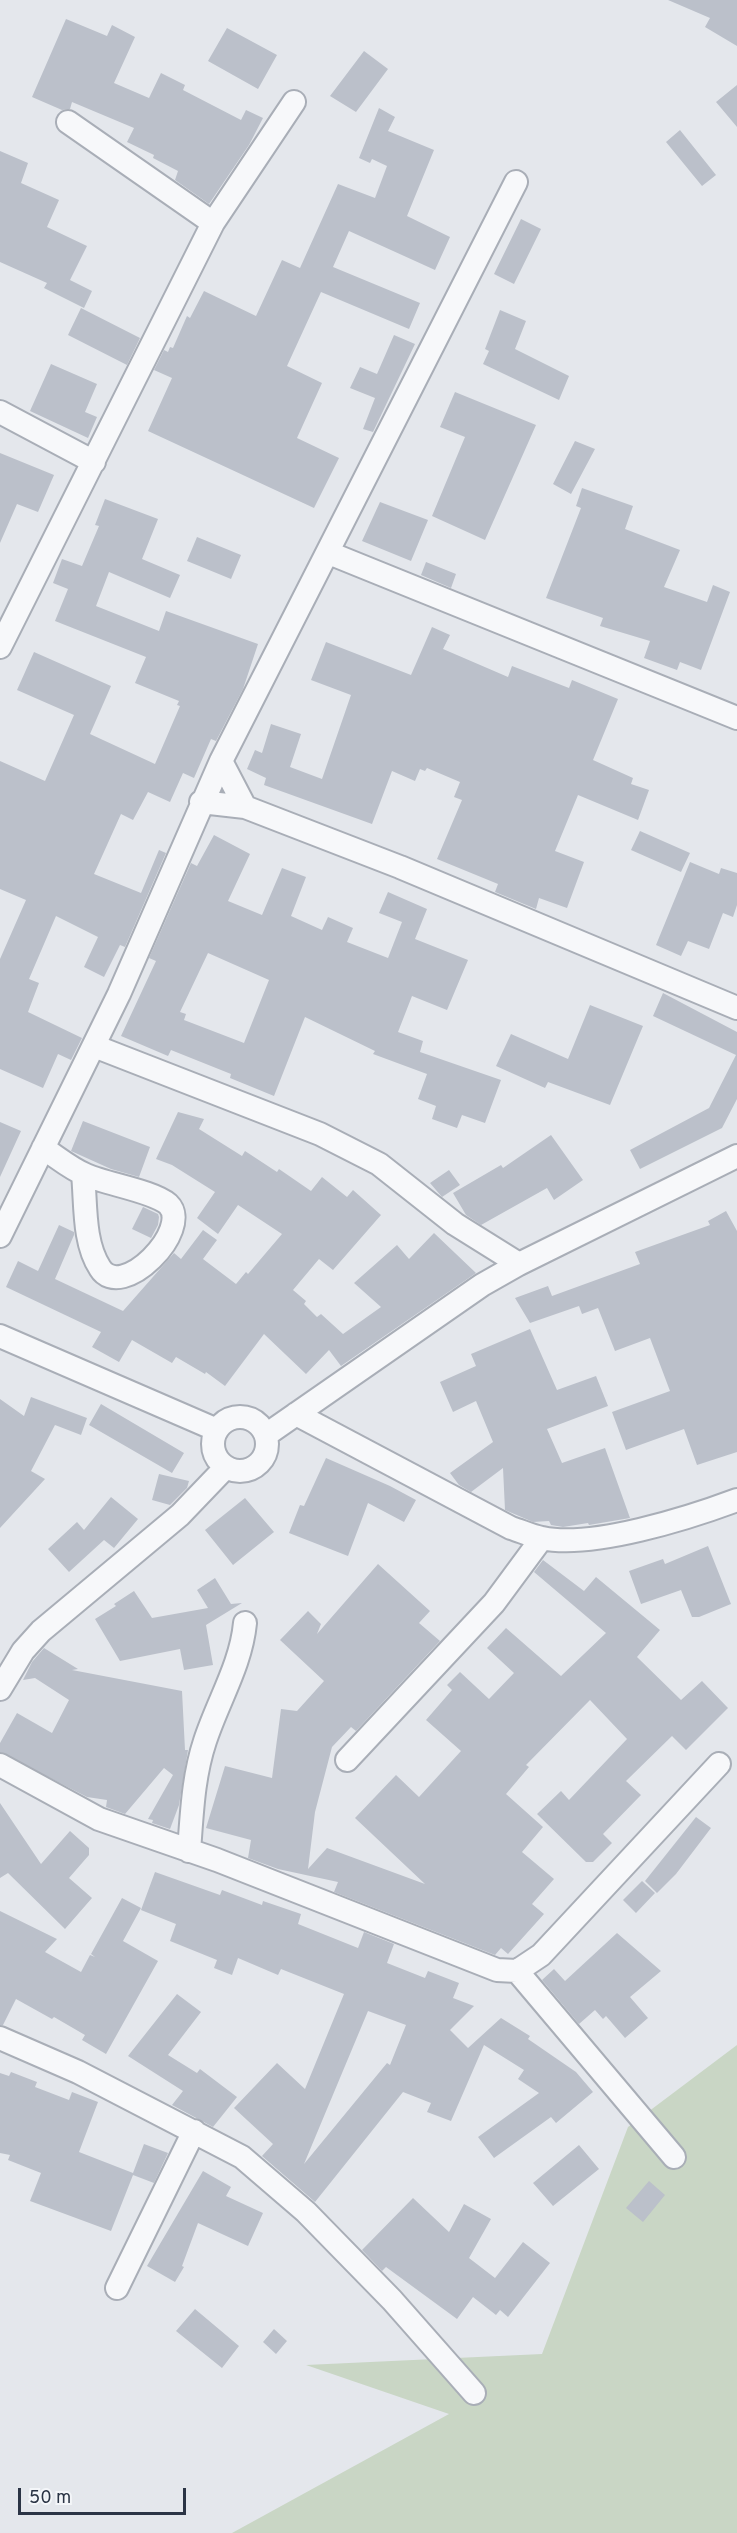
<!DOCTYPE html>
<html>
<head>
<meta charset="utf-8">
<style>
	body { margin:0 }
	#map { position:relative; width:737px; height:2533px; overflow:hidden; background:#e4e7ec; font-family:Overpass,sans-serif }
	canvas { display:block }
	.scale { position:absolute; left:18px; top:2488px; width:168px; height:27px; box-sizing:border-box; border:3px solid #2b3445; border-top:0; padding-left:8px; font-size:18px; line-height:21px; white-space:nowrap; color:#2b3445; -webkit-text-stroke:4px #f4f6f9; paint-order:stroke }
</style>
</head>
<body>
<div id="map">
<canvas width="737" height="2533"></canvas>
<div class="scale">50 m</div>
</div>
<script>
const ctx = document.querySelector('canvas').getContext('2d');
ctx.lineJoin = 'round';
function paint(path, color) { ctx.fillStyle = color; ctx.fill(path, 'evenodd'); }
function trace(path, color, width, dash) { ctx.strokeStyle = color; ctx.lineWidth = width; ctx.lineCap = dash ? 'butt' : 'round'; ctx.setLineDash(dash || []); ctx.stroke(path); }
paint(new Path2D(`
	M 737,2045 L 737,2533 L 232,2533 L 449,2414 L 306,2365 L 542,2354 L 628,2127 Z`), '#c9d6c5');
paint(new Path2D(`
	M 668,0 L 737,0 L 737,46 L 705,27 L 710,18 Z
	M 66,19 L 107,36 L 112,25 L 135,37 L 114,83 L 149,98 L 161,73 L 185,85 L 183,90 L 241,120 L 246,110 L 263,118 L 249,145 L 209,204 L 175,180 L 178,171 L 153,158 L 154,155 L 127,142 L 134,128 L 72,102 L 70,109 L 62,110 L 32,97 Z
	M 227,28 L 277,55 L 258,89 L 208,61 Z
	M 364,51 L 388,69 L 356,112 L 330,96 Z
	M 737,85 L 737,127 L 716,102 Z
	M 379,108 L 395,117 L 388,131 L 434,150 L 407,216 L 450,237 L 435,270 L 349,231 L 333,267 L 420,303 L 409,329 L 321,292 L 287,366 L 322,383 L 297,438 L 339,458 L 314,508 L 148,431 L 172,378 L 154,370 L 164,350 L 168,352 L 170,347 L 173,348 L 187,316 L 190,318 L 204,291 L 256,316 L 282,260 L 300,268 L 338,184 L 375,198 L 387,166 L 372,159 L 370,163 L 359,158 Z
	M 680,130 L 716,175 L 702,186 L 666,142 Z
	M 0,151 L 28,163 L 21,183 L 59,200 L 47,227 L 87,246 L 70,280 L 92,291 L 84,308 L 44,288 L 47,283 L 0,262 Z
	M 521,219 L 541,229 L 514,284 L 494,274 Z
	M 81,308 L 140,338 L 127,365 L 68,335 Z
	M 500,310 L 526,321 L 515,349 L 569,376 L 559,400 L 483,364 L 489,351 L 485,349 Z
	M 394,335 L 415,344 L 373,432 L 363,429 L 375,398 L 350,388 L 360,367 L 377,374 Z
	M 51,364 L 97,384 L 85,412 L 97,417 L 88,438 L 30,411 Z
	M 455,392 L 536,425 L 485,540 L 432,516 L 465,437 L 440,427 Z
	M 575,441 L 595,449 L 571,494 L 553,484 Z
	M 0,453 L 54,475 L 38,512 L 17,504 L 0,543 Z
	M 582,488 L 633,506 L 625,529 L 680,550 L 664,587 L 707,602 L 713,585 L 730,592 L 701,670 L 680,662 L 677,670 L 644,658 L 650,641 L 600,626 L 603,618 L 546,598 L 581,508 L 576,506 Z
	M 105,499 L 158,519 L 142,559 L 180,575 L 170,598 L 109,572 L 96,606 L 159,631 L 166,611 L 258,644 L 243,689 L 216,741 L 211,739 L 194,778 L 183,773 L 170,802 L 148,792 L 133,820 L 121,814 L 94,874 L 141,893 L 159,850 L 166,853 L 125,947 L 120,945 L 104,977 L 84,967 L 98,937 L 56,916 L 29,979 L 39,983 L 28,1012 L 82,1038 L 71,1060 L 58,1054 L 43,1088 L 0,1069 L 0,959 L 26,900 L 0,889 L 0,761 L 45,781 L 74,715 L 17,690 L 34,652 L 111,686 L 90,734 L 155,764 L 180,706 L 177,705 L 179,701 L 135,683 L 146,657 L 55,621 L 68,589 L 53,583 L 62,559 L 82,566 L 99,526 L 95,525 Z
	M 380,502 L 428,520 L 411,561 L 362,541 Z
	M 197,537 L 241,555 L 231,579 L 187,561 Z
	M 426,562 L 456,574 L 451,588 L 421,575 Z
	M 432,627 L 450,635 L 443,649 L 508,677 L 512,666 L 569,688 L 572,680 L 618,699 L 593,760 L 633,778 L 631,784 L 649,790 L 638,820 L 578,795 L 555,851 L 584,862 L 567,908 L 539,898 L 536,909 L 495,892 L 498,884 L 437,859 L 462,800 L 454,797 L 460,782 L 427,768 L 425,771 L 420,769 L 415,781 L 392,771 L 372,824 L 264,785 L 266,778 L 247,769 L 255,750 L 262,753 L 271,724 L 301,734 L 290,767 L 322,779 L 351,695 L 311,680 L 326,642 L 411,675 Z
	M 640,831 L 690,853 L 681,872 L 631,850 Z
	M 214,835 L 250,854 L 228,901 L 262,915 L 282,868 L 306,877 L 291,916 L 322,930 L 328,917 L 353,928 L 347,942 L 388,958 L 402,922 L 379,913 L 388,892 L 427,909 L 415,939 L 468,960 L 447,1010 L 412,996 L 398,1032 L 423,1041 L 420,1052 L 501,1080 L 485,1123 L 462,1115 L 457,1128 L 432,1119 L 436,1106 L 418,1099 L 427,1074 L 373,1054 L 375,1051 L 305,1017 L 274,1096 L 230,1078 L 231,1074 L 171,1050 L 168,1056 L 121,1036 L 156,961 L 149,958 L 191,863 L 197,866 ZM 208,953 L 269,980 L 244,1043 L 184,1020 L 186,1014 L 180,1012 Z
	M 690,862 L 719,874 L 721,868 L 737,873 L 737,905 L 733,917 L 723,913 L 709,949 L 688,941 L 681,956 L 656,945 Z
	M 663,993 L 737,1032 L 737,1099 L 722,1128 L 640,1169 L 630,1150 L 709,1108 L 736,1055 L 653,1016 Z
	M 590,1005 L 643,1026 L 610,1105 L 548,1082 L 545,1088 L 496,1066 L 511,1034 L 568,1059 Z
	M 178,1112 L 204,1119 L 199,1129 L 242,1156 L 245,1151 L 277,1172 L 279,1169 L 311,1191 L 322,1177 L 347,1197 L 353,1190 L 381,1215 L 333,1270 L 319,1259 L 293,1290 L 306,1301 L 304,1304 L 317,1317 L 321,1314 L 343,1334 L 381,1307 L 354,1283 L 397,1245 L 409,1259 L 434,1233 L 476,1273 L 341,1366 L 329,1350 L 306,1374 L 264,1334 L 225,1386 L 206,1372 L 205,1374 L 176,1357 L 172,1363 L 132,1340 L 119,1362 L 92,1347 L 101,1332 L 6,1287 L 18,1261 L 38,1271 L 59,1225 L 74,1232 L 74,1235 L 55,1279 L 123,1311 L 174,1253 L 181,1259 L 203,1230 L 217,1240 L 203,1259 L 236,1284 L 246,1272 L 248,1274 L 282,1234 L 238,1205 L 218,1234 L 197,1218 L 215,1192 L 172,1165 L 156,1159 Z
	M 83,1121 L 150,1147 L 139,1177 L 111,1169 L 71,1151 Z
	M 0,1122 L 21,1131 L 0,1177 Z
	M 551,1135 L 583,1180 L 554,1200 L 547,1188 L 481,1225 L 466,1215 L 453,1193 L 501,1165 L 503,1168 Z
	M 449,1170 L 460,1185 L 442,1197 L 430,1183 Z
	M 143,1207 L 158,1214 L 159,1217 L 158,1225 L 151,1238 L 132,1229 Z
	M 726,1211 L 737,1231 L 737,1452 L 697,1465 L 684,1429 L 626,1450 L 612,1412 L 670,1391 L 650,1338 L 615,1351 L 598,1308 L 582,1314 L 579,1306 L 530,1323 L 515,1298 L 548,1286 L 552,1296 L 640,1264 L 635,1252 L 710,1225 L 708,1221 Z
	M 530,1329 L 557,1390 L 596,1376 L 608,1406 L 547,1429 L 562,1463 L 605,1448 L 630,1518 L 589,1525 L 588,1523 L 563,1527 L 551,1525 L 549,1521 L 533,1522 L 505,1510 L 503,1468 L 471,1492 L 459,1485 L 450,1473 L 493,1442 L 476,1401 L 453,1412 L 440,1382 L 476,1366 L 471,1354 Z
	M 31,1397 L 87,1418 L 81,1435 L 55,1425 L 31,1471 L 45,1479 L 0,1528 L 0,1399 L 24,1416 Z
	M 101,1404 L 184,1453 L 172,1473 L 89,1425 Z
	M 326,1458 L 390,1486 L 416,1500 L 404,1522 L 368,1503 L 348,1556 L 289,1533 L 300,1505 L 304,1506 Z
	M 159,1474 L 189,1481 L 187,1488 L 170,1505 L 152,1500 Z
	M 111,1497 L 138,1519 L 114,1548 L 104,1540 L 69,1572 L 48,1549 L 77,1522 L 84,1530 Z
	M 245,1498 L 274,1532 L 233,1565 L 205,1530 Z
	M 708,1546 L 731,1604 L 699,1617 L 692,1617 L 681,1590 L 641,1604 L 629,1571 L 663,1559 L 665,1564 Z
	M 543,1560 L 584,1591 L 596,1577 L 660,1630 L 637,1657 L 681,1700 L 702,1681 L 728,1708 L 686,1750 L 672,1736 L 626,1781 L 641,1795 L 603,1834 L 612,1843 L 593,1862 L 586,1862 L 537,1814 L 561,1791 L 569,1800 L 627,1739 L 590,1700 L 526,1765 L 529,1767 L 506,1794 L 543,1827 L 522,1852 L 554,1879 L 532,1904 L 544,1914 L 508,1954 L 501,1948 L 495,1955 L 334,1892 L 338,1882 L 278,1869 L 248,1858 L 251,1840 L 206,1828 L 225,1766 L 272,1778 L 281,1709 L 297,1711 L 324,1681 L 280,1640 L 308,1611 L 321,1624 L 317,1634 L 378,1564 L 430,1611 L 419,1623 L 440,1641 L 356,1731 L 351,1727 L 332,1747 L 315,1812 L 308,1869 L 327,1848 L 425,1884 L 355,1818 L 396,1775 L 419,1797 L 461,1751 L 426,1720 L 452,1690 L 447,1685 L 460,1672 L 489,1699 L 514,1673 L 487,1648 L 506,1628 L 561,1676 L 606,1633 L 534,1572 Z
	M 215,1578 L 231,1604 L 242,1603 L 206,1625 L 213,1665 L 184,1670 L 180,1649 L 120,1661 L 95,1619 L 116,1606 L 114,1604 L 134,1591 L 152,1618 L 208,1608 L 197,1590 Z
	M 44,1648 L 78,1669 L 72,1670 L 182,1691 L 185,1750 L 188,1750 L 179,1805 L 170,1829 L 152,1823 L 153,1820 L 148,1819 L 173,1775 L 164,1768 L 125,1814 L 106,1807 L 107,1800 L 87,1797 L 0,1752 L 0,1743 L 17,1713 L 52,1733 L 69,1700 L 35,1678 L 23,1680 L 32,1662 Z
	M 0,1803 L 41,1864 L 70,1831 L 89,1848 L 89,1855 L 69,1878 L 92,1898 L 65,1929 L 8,1873 L 0,1878 Z
	M 696,1817 L 711,1828 L 676,1874 L 657,1893 L 645,1881 Z
	M 155,1872 L 220,1895 L 222,1890 L 262,1905 L 263,1901 L 301,1914 L 298,1924 L 358,1948 L 364,1932 L 394,1944 L 387,1963 L 425,1978 L 428,1971 L 459,1983 L 453,1998 L 474,2006 L 450,2030 L 468,2048 L 501,2018 L 530,2036 L 528,2039 L 576,2072 L 593,2092 L 556,2123 L 551,2117 L 494,2158 L 478,2137 L 539,2093 L 518,2079 L 524,2070 L 484,2045 L 451,2121 L 427,2112 L 431,2103 L 403,2092 L 315,2202 L 262,2156 L 273,2144 L 234,2108 L 277,2063 L 305,2089 L 344,1994 L 281,1969 L 278,1975 L 238,1958 L 232,1975 L 214,1968 L 217,1960 L 170,1941 L 176,1924 L 141,1910 ZM 368,2011 L 406,2025 L 390,2065 L 387,2063 L 304,2164 Z
	M 642,1881 L 655,1893 L 636,1913 L 623,1900 Z
	M 122,1898 L 141,1908 L 123,1941 L 158,1961 L 106,2054 L 82,2040 L 85,2035 L 54,2017 L 52,2019 L 16,1999 L 3,2025 L 0,2025 L 0,1911 L 57,1939 L 45,1952 L 81,1972 L 90,1955 L 95,1957 L 91,1954 Z
	M 617,1933 L 661,1971 L 630,1997 L 648,2018 L 625,2038 L 606,2016 L 603,2019 L 595,2010 L 579,2024 L 542,1980 L 554,1969 L 565,1981 Z
	M 177,1994 L 201,2012 L 168,2055 L 197,2073 L 200,2069 L 237,2097 L 213,2127 L 172,2105 L 183,2091 L 128,2056 Z
	M 11,2072 L 37,2082 L 35,2087 L 69,2100 L 72,2092 L 98,2102 L 79,2152 L 133,2173 L 144,2144 L 168,2153 L 154,2183 L 133,2175 L 111,2231 L 30,2201 L 41,2173 L 8,2160 L 10,2155 L 0,2153 L 0,2073 L 9,2076 Z
	M 579,2145 L 599,2169 L 553,2206 L 533,2183 Z
	M 203,2171 L 231,2187 L 226,2196 L 263,2213 L 248,2246 L 198,2223 L 182,2266 L 184,2267 L 175,2282 L 147,2266 Z
	M 649,2181 L 665,2195 L 643,2222 L 626,2208 Z
	M 413,2198 L 449,2232 L 464,2204 L 491,2219 L 469,2258 L 495,2278 L 523,2242 L 550,2263 L 508,2317 L 500,2310 L 496,2315 L 473,2297 L 457,2319 L 386,2267 L 382,2271 L 362,2250 Z
	M 195,2309 L 239,2346 L 222,2368 L 176,2331 Z
	M 274,2329 L 287,2341 L 276,2354 L 263,2342 Z`), '#bbc0ca');
const minor = new Path2D(`
	M 68,122 L 213,223 L 294,102
	M 0,412 L 94,462
	M 329,553 L 737,718
	M 0,647 L 213,223
	M 221,761 L 245,807
	M 201,802 L 245,807 L 400,867 L 737,1008
	M 94,1046 L 320,1134 L 379,1164 L 455,1224 L 519,1264
	M 43,1148 C 57,1157 71,1169 86,1175 C 106,1184 153,1191 168,1204 C 194,1229 121,1303 100,1268 C 83,1242 86,1204 83,1174
	M 0,1236 L 119,994 L 221,761 L 516,182
	M 0,1336 L 217,1430
	M 296,1414 L 511,1528 C 521,1531 531,1536 542,1538 C 591,1549 689,1518 737,1500
	M213 1444a27 27 0 1 1 54 0a27 27 0 1 1-54 0Z
	M 266,1435 L 482,1285 L 519,1264 L 737,1156
	M 0,1689 L 23,1651 L 41,1631 L 180,1515 L 226,1467
	M 347,1760 L 494,1603 L 542,1538
	M 0,1765 L 99,1819 L 217,1860 L 497,1970 L 517,1971 L 541,1955 L 719,1764
	M 189,1851 C 192,1813 193,1777 205,1741 C 218,1701 241,1665 245,1623
	M 517,1971 L 674,2157
	M 0,2038 L 78,2072 L 242,2157 L 306,2212 L 392,2300 L 474,2393
	M 117,2288 L 194,2131`);
trace(minor, '#a9aeb7', 26);
trace(minor, '#f7f8fa', 22);
</script>
</body>
</html>
